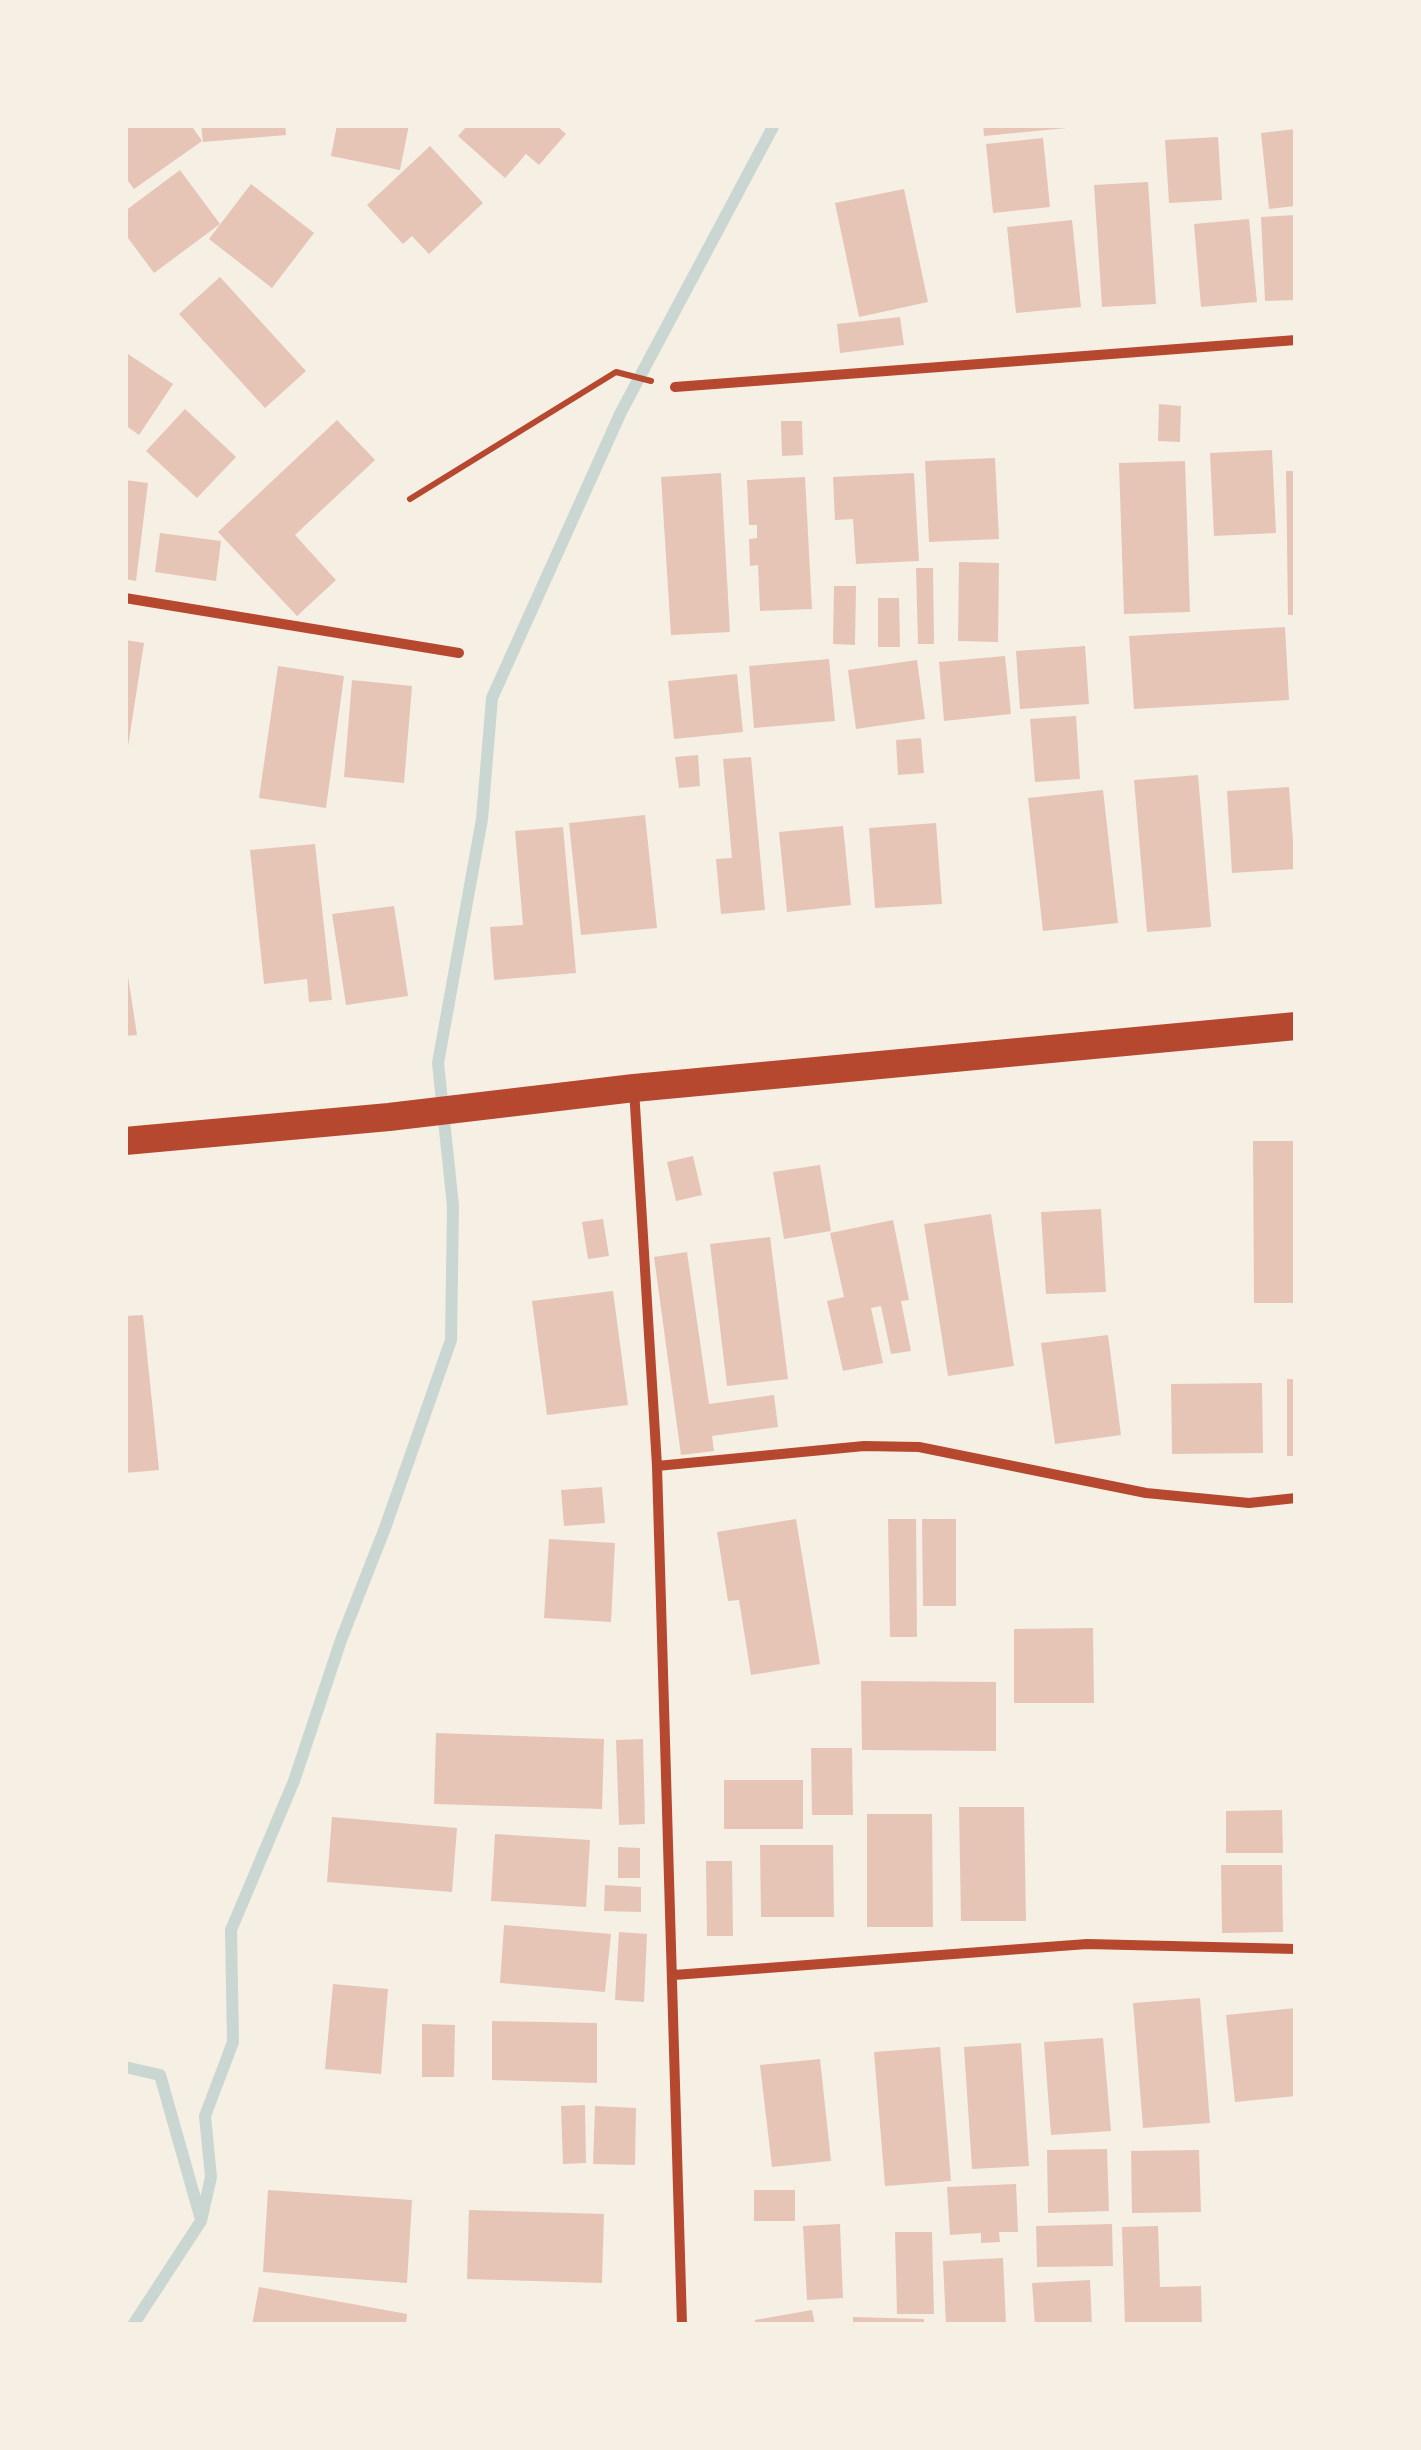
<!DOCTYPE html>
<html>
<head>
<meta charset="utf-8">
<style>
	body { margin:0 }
	#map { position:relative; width:1421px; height:2450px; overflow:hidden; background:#f6efe4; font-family:"Varela Round",sans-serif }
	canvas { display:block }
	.frame { position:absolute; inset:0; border:128px solid #f6efe4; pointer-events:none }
</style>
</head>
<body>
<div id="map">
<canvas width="1421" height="2450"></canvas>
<div class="frame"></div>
</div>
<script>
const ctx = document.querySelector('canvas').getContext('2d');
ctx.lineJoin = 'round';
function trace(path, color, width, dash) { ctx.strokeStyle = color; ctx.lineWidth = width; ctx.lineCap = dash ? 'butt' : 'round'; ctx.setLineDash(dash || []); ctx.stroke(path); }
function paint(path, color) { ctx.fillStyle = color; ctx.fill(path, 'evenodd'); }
trace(new Path2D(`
	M 125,2067 L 160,2075 L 200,2216
	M 133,2325 L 201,2221 L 211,2177 L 205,2116 L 233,2042 L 231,1930 L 294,1781 L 341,1640 L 385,1528 L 451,1340 L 453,1206 L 438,1063 L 482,819 L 492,698 L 621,412 L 774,125`), '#c9d6d2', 12);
paint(new Path2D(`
	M 125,125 L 191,125 L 202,141 L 134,189 L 125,177 Z
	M 201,125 L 285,125 L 286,135 L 203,142 Z
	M 337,125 L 409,125 L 400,170 L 331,156 Z
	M 468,125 L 556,125 L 566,134 L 539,165 L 526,154 L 505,178 L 458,136 Z
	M 983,125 L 1067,125 L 1067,128 L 984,136 Z
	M 1296,129 L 1296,206 L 1269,209 L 1261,133 Z
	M 1218,137 L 1222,200 L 1169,203 L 1165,140 Z
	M 1043,138 L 1050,207 L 993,213 L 986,144 Z
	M 430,146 L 483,203 L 429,254 L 412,236 L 403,244 L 367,205 Z
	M 180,170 L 220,224 L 154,273 L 125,234 L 125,211 Z
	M 1148,182 L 1156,304 L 1102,307 L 1094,185 Z
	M 251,184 L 314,233 L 272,288 L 209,239 Z
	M 904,189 L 928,302 L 859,317 L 835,203 Z
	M 1296,215 L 1296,300 L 1265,301 L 1261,217 Z
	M 1249,219 L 1257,302 L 1201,307 L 1194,224 Z
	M 1072,220 L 1081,307 L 1016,313 L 1007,227 Z
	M 220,277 L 306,371 L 265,408 L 179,314 Z
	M 900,317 L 904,345 L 840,353 L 837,324 Z
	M 125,352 L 173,384 L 139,435 L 125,425 Z
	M 1159,404 L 1181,406 L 1180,442 L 1158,441 Z
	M 185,409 L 236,457 L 197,498 L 146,451 Z
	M 337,420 L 375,460 L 295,535 L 336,580 L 297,616 L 218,532 Z
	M 781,421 L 802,421 L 803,455 L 782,456 Z
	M 1272,450 L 1276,533 L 1214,536 L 1210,453 Z
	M 995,458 L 999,539 L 929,542 L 925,461 Z
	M 1185,461 L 1190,612 L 1124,614 L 1119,463 Z
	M 1286,471 L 1296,471 L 1296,615 L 1288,615 Z
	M 721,473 L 730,632 L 671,635 L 661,477 Z
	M 914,473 L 919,561 L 856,564 L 853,519 L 835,520 L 833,477 Z
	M 805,477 L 812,609 L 760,611 L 758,565 L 750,566 L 749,539 L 757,538 L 757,525 L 749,525 L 747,480 Z
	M 125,480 L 148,483 L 136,581 L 125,579 Z
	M 160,533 L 221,541 L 216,581 L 155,572 Z
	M 959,562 L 999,563 L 998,642 L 958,641 Z
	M 916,568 L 933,568 L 934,644 L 918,644 Z
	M 834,586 L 856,586 L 855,645 L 833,644 Z
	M 878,598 L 899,598 L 900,647 L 878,647 Z
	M 1285,627 L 1289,700 L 1134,709 L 1129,636 Z
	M 125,640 L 144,643 L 127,753 L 125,753 Z
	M 1085,646 L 1089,704 L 1020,709 L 1016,651 Z
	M 1005,656 L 1011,714 L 944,721 L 939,662 Z
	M 829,659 L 835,721 L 754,728 L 749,666 Z
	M 917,660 L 925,719 L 856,729 L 848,670 Z
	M 278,666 L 344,676 L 326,808 L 259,798 Z
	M 737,674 L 743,732 L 674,739 L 668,681 Z
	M 352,680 L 412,686 L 404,783 L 344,777 Z
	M 1076,716 L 1080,779 L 1035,782 L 1030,719 Z
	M 921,738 L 924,773 L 898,775 L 896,740 Z
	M 698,755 L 700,786 L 679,788 L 675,757 Z
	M 751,757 L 765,910 L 721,914 L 716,859 L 732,858 L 723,759 Z
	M 1198,775 L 1211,927 L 1147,932 L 1134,780 Z
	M 1289,787 L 1295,869 L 1232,873 L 1227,791 Z
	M 1103,790 L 1118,923 L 1043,931 L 1028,798 Z
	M 645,815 L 657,928 L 581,935 L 569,823 Z
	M 936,823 L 942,904 L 875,908 L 869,828 Z
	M 843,826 L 851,905 L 787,912 L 779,832 Z
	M 563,827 L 576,973 L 494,980 L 490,927 L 523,925 L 515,831 Z
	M 315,844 L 332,1000 L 309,1002 L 307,979 L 264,984 L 250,850 Z
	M 394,906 L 408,996 L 346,1005 L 332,914 Z
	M 125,957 L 137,1035 L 125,1036 Z
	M 1253,1141 L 1296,1141 L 1296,1303 L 1254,1303 Z
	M 693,1156 L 702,1195 L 676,1201 L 667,1162 Z
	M 820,1165 L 831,1231 L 784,1239 L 773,1172 Z
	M 1101,1209 L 1106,1292 L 1046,1294 L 1041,1212 Z
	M 991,1214 L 1014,1366 L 948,1376 L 924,1224 Z
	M 603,1219 L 609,1256 L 588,1259 L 582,1222 Z
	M 893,1220 L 909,1300 L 901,1301 L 911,1351 L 891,1354 L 881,1306 L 871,1308 L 883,1363 L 843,1371 L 827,1301 L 844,1297 L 830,1233 Z
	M 770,1237 L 788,1379 L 727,1386 L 710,1244 Z
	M 687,1252 L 709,1404 L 774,1395 L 778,1427 L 712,1436 L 714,1451 L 681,1455 L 654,1257 Z
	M 613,1291 L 628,1405 L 547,1415 L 532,1301 Z
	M 143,1315 L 159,1470 L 125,1473 L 125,1316 Z
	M 1108,1335 L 1121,1435 L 1055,1444 L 1041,1343 Z
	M 1287,1379 L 1296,1379 L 1296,1456 L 1287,1456 Z
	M 1262,1383 L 1263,1453 L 1172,1454 L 1171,1384 Z
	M 602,1487 L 605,1523 L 564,1526 L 561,1490 Z
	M 796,1519 L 820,1664 L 751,1675 L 739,1600 L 728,1601 L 717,1532 Z
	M 888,1519 L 916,1519 L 917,1637 L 890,1637 Z
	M 922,1519 L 956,1519 L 956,1606 L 923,1606 Z
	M 549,1539 L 615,1543 L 611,1622 L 544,1618 Z
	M 1093,1628 L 1094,1703 L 1014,1703 L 1014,1629 Z
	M 861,1681 L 996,1682 L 996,1751 L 862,1750 Z
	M 436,1733 L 604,1739 L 602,1809 L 434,1804 Z
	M 643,1739 L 645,1824 L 619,1825 L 616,1740 Z
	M 811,1748 L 852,1748 L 853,1815 L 812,1815 Z
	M 724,1780 L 803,1780 L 803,1829 L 724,1829 Z
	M 959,1807 L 1024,1807 L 1026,1921 L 961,1921 Z
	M 1282,1810 L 1283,1853 L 1226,1853 L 1226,1811 Z
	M 867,1814 L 932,1814 L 933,1927 L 867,1927 Z
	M 332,1817 L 457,1828 L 452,1892 L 327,1882 Z
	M 495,1834 L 590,1840 L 586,1907 L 491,1901 Z
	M 760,1845 L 833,1845 L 834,1917 L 761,1917 Z
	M 618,1847 L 640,1848 L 640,1878 L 618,1878 Z
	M 706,1861 L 732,1861 L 733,1936 L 707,1936 Z
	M 1221,1865 L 1282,1865 L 1283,1932 L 1222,1933 Z
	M 605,1885 L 641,1887 L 641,1912 L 604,1911 Z
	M 504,1925 L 611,1934 L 605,1992 L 500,1983 Z
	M 619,1932 L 647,1934 L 644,2002 L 615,2000 Z
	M 333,1984 L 388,1989 L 381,2074 L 325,2069 Z
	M 1200,1998 L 1210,2123 L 1143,2128 L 1133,2003 Z
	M 1296,2008 L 1296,2061 L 1293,2062 L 1296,2096 L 1235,2102 L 1226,2015 Z
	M 492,2021 L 597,2023 L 597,2083 L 492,2080 Z
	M 422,2024 L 455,2025 L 454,2077 L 422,2077 Z
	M 1103,2038 L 1111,2131 L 1051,2135 L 1044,2042 Z
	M 1021,2043 L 1029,2166 L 972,2169 L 964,2047 Z
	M 940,2047 L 951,2181 L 885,2186 L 874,2052 Z
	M 820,2059 L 831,2161 L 772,2167 L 760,2065 Z
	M 585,2105 L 586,2163 L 563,2164 L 561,2106 Z
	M 595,2106 L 636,2108 L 635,2165 L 593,2164 Z
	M 1107,2149 L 1109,2211 L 1048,2213 L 1047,2150 Z
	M 1199,2150 L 1201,2212 L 1132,2213 L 1131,2151 Z
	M 1016,2184 L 1018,2232 L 999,2232 L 1000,2242 L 981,2243 L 981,2233 L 950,2235 L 947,2187 Z
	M 268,2190 L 412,2200 L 407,2283 L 263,2272 Z
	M 754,2190 L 795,2190 L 795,2221 L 754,2221 Z
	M 469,2210 L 604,2214 L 602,2283 L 467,2279 Z
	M 840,2224 L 843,2298 L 807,2300 L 803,2226 Z
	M 1112,2224 L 1113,2266 L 1037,2267 L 1036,2226 Z
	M 1158,2226 L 1160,2287 L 1201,2286 L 1202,2325 L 1125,2325 L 1122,2227 Z
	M 895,2232 L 932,2232 L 934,2314 L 897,2314 Z
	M 1003,2258 L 1006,2325 L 946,2325 L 943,2261 Z
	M 1090,2280 L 1092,2325 L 1035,2325 L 1032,2283 Z
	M 259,2287 L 407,2314 L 406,2325 L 252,2325 Z
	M 812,2310 L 815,2325 L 756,2325 L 755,2320 Z
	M 853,2317 L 924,2319 L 924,2325 L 853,2325 Z`), '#e6c5b7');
trace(new Path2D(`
	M 410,499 L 616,372 L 651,381`), '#b5482f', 6);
trace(new Path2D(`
	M 675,387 L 1296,340
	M 125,598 L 459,653
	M 634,1089 L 657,1466 L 682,2325
	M 657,1466 L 864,1446 L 919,1447 L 1146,1493 L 1249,1503 L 1296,1498
	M 674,1975 L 1087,1944 L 1296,1949`), '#b5482f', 10);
trace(new Path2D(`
	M 125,1141 L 389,1117 L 634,1088 L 1296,1026`), '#b5482f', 28);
</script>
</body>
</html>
